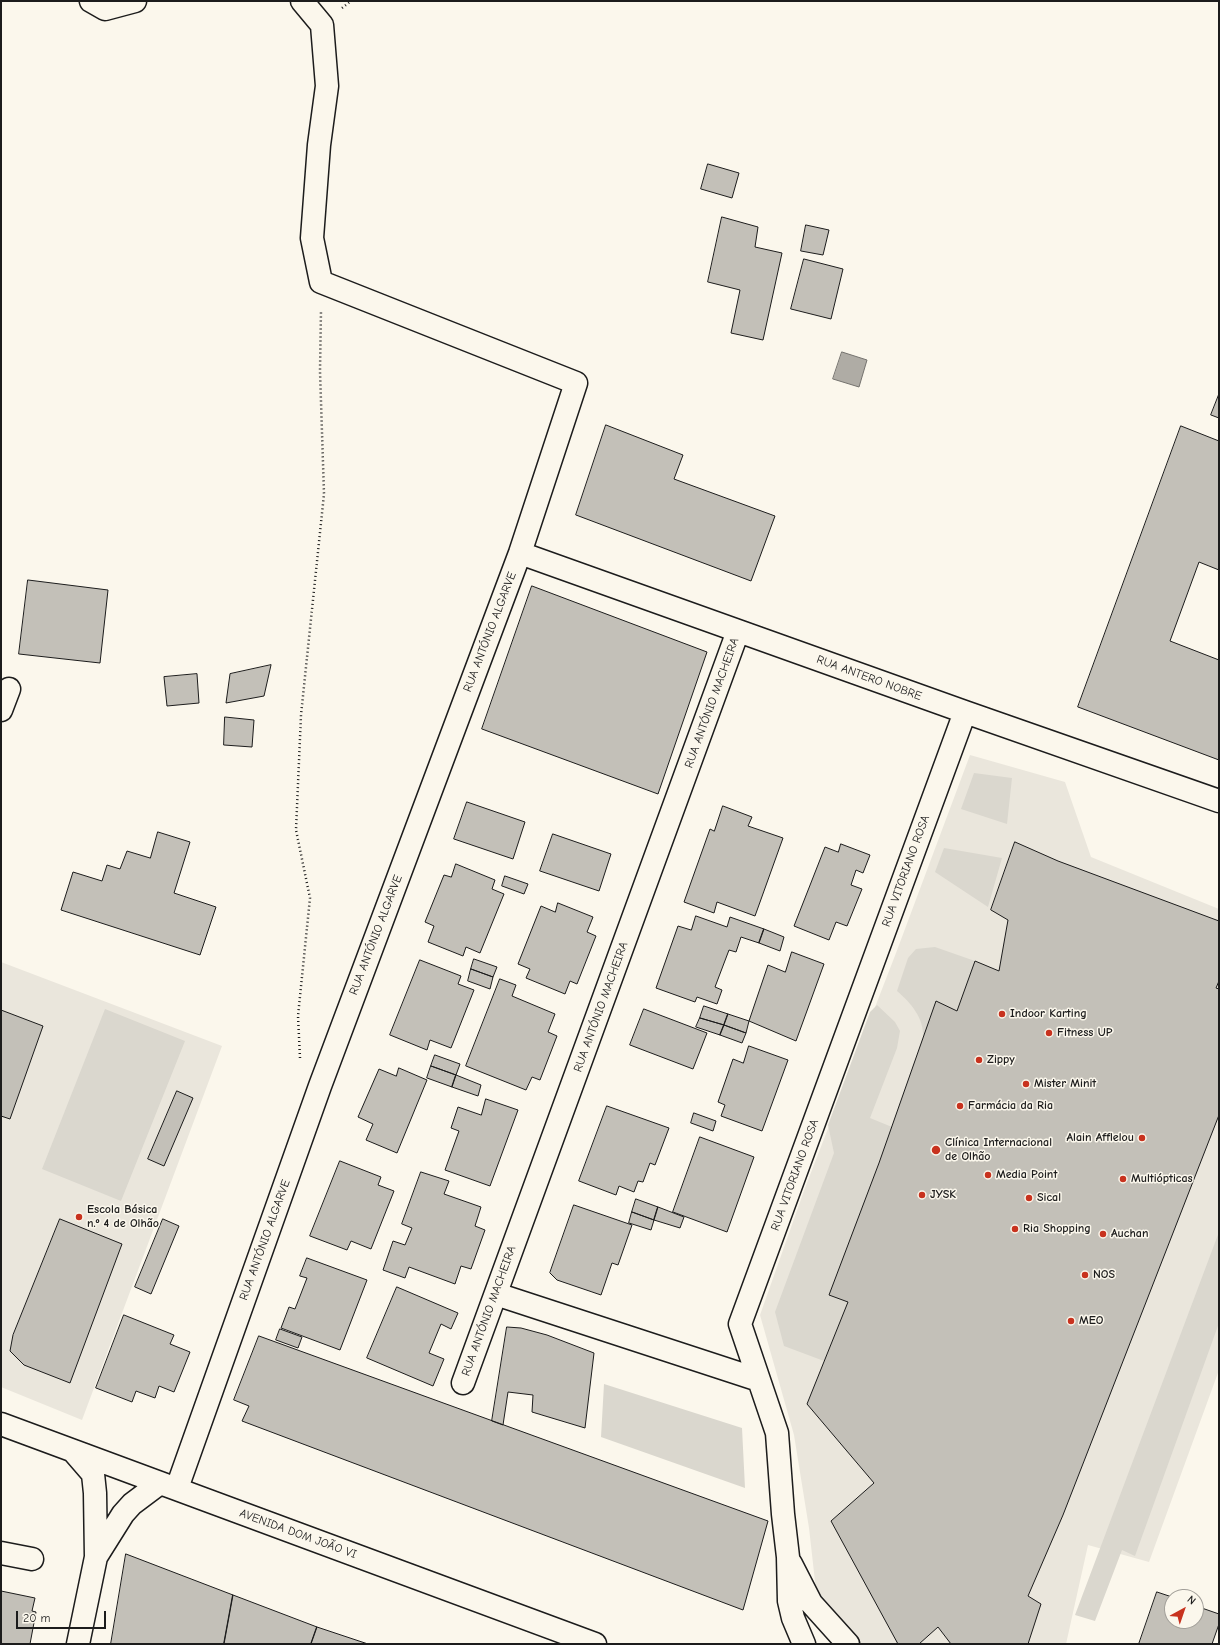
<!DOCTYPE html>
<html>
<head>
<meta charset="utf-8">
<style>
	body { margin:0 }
	#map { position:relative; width:1220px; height:1645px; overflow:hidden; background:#fbf7ec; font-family:"Comic Neue",sans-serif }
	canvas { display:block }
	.frame { position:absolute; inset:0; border:2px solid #1c1c1c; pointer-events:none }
	.north { position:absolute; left:1164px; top:1589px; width:40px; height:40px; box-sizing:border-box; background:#fbf7ec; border:1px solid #a29f99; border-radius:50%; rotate:40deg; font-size:11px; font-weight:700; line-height:16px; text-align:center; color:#1c1c1c }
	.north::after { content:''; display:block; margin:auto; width:14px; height:18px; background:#c8321e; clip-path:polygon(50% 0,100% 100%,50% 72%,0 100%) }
	.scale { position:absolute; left:16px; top:1611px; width:90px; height:18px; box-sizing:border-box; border:2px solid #1c1c1c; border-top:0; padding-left:5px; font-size:12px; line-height:14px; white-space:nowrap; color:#1c1c1c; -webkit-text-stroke:3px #fbf7ec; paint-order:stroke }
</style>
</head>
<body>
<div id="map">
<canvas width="1220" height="1645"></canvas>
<div class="frame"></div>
<div class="north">N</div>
<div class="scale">20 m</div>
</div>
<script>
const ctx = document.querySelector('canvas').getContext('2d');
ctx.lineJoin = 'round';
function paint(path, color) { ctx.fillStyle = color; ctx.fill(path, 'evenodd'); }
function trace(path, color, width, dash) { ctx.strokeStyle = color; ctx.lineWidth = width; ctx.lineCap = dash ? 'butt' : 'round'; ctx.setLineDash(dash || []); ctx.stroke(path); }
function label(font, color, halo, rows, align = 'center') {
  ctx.font = font + ' "Comic Neue",sans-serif'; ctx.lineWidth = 3; ctx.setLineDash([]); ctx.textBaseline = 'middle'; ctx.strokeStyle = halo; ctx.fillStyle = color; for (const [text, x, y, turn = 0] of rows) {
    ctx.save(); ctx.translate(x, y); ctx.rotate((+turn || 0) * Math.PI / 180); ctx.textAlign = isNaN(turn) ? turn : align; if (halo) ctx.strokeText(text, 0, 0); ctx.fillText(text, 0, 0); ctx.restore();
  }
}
paint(new Path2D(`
	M 970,755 L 1065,782 L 1091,857 L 1219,909 L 1219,1370 L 1149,1562 L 1088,1545 L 1066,1644 L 855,1644 L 816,1590 L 809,1528 L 794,1435 L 760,1315 L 805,1188 L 896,953 Z
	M 1,962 L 222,1046 L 82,1420 L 1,1387 Z`), '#eae6dc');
paint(new Path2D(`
	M 974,773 L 1012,778 L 1007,824 L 961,809 Z
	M 944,848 L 1002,858 L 988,907 L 935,872 Z
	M 935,947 L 975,961 L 957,1011 L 936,1001 L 923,1037 C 924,1018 911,1003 897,991 L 908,958 L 916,949 Z
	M 877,1005 L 895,1022 L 900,1031 L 897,1048 L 870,1118 L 892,1127 L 830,1295 L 848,1302 L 824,1361 L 784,1346 L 775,1312 L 834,1153 L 828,1125 L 870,1012 Z
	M 105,1009 L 185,1041 L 121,1201 L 42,1169 Z
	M 1219,1232 L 1219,1323 L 1135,1556 L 1122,1550 L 1095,1621 L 1075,1615 Z
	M 604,1384 L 742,1428 L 745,1488 L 601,1437 Z`), '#dad7ce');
const water = new Path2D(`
	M 842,352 L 867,360 L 859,387 L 833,379 Z`);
paint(water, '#afaca5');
trace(water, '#74726e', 1);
const building = new Path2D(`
	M 708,164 L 739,173 L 732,198 L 701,189 Z
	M 722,217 L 758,227 L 755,247 L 782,253 L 763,340 L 731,333 L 740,290 L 708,282 Z
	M 806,225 L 829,230 L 823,255 L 801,251 Z
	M 804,259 L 843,269 L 831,319 L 791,309 Z
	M 1219,394 L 1219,418 L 1211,415 Z
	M 606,425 L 683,455 L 674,479 L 775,516 L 751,581 L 576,515 Z
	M 1181,426 L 1219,441 L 1219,570 L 1199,562 L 1170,641 L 1219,660 L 1219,760 L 1078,707 Z
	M 28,580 L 108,590 L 100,663 L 19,654 Z
	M 532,586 L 707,652 L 658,794 L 482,729 Z
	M 271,665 L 264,696 L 226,703 L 230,674 Z
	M 197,674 L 199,703 L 167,706 L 164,677 Z
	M 225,717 L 254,720 L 252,747 L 224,745 Z
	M 467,802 L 525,822 L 513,859 L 454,839 Z
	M 723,806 L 752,817 L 748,826 L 783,838 L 755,916 L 717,902 L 714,913 L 684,902 L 710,829 L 714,831 Z
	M 158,832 L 190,842 L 174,893 L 216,907 L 200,955 L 61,910 L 73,872 L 102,881 L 107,865 L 120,869 L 127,851 L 150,858 Z
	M 553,834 L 611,854 L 599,891 L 540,871 Z
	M 1015,842 L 1058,861 L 1219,921 L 1219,981 L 1216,988 L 1219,989 L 1219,1115 L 1063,1515 L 1028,1596 L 1041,1604 L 1028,1644 L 951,1644 L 938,1627 L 919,1644 L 898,1644 L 831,1521 L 874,1483 L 807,1404 L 848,1302 L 829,1295 L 879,1163 L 936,1001 L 957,1011 L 975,961 L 999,971 L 1008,920 L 991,910 Z
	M 841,844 L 870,855 L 863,873 L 856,870 L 851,885 L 862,889 L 847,926 L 836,922 L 829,940 L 794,926 L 825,847 L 838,852 Z
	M 456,864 L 495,880 L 492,889 L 504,894 L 480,953 L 466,947 L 463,956 L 428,942 L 434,926 L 425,922 L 444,875 L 451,877 Z
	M 505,876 L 528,884 L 524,894 L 502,886 Z
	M 558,903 L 593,917 L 587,932 L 596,936 L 577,984 L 570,981 L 565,994 L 526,978 L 530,969 L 518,964 L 541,906 L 555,912 Z
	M 696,916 L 727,927 L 730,917 L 764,929 L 759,943 L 741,937 L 736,952 L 729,950 L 715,987 L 722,990 L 717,1004 L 697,997 L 695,1002 L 656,988 L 678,926 L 691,930 Z
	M 764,929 L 784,937 L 780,951 L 759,943 Z
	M 792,952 L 824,964 L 796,1041 L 749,1021 L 768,965 L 785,972 Z
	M 474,959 L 497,967 L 493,977 L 471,969 Z
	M 420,960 L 461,976 L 458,984 L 474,990 L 451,1048 L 430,1040 L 427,1050 L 390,1035 Z
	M 471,969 L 493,977 L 490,989 L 468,981 Z
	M 500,979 L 516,985 L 512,996 L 555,1014 L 548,1032 L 557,1036 L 540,1080 L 532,1077 L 526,1090 L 466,1066 Z
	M 704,1006 L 728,1014 L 724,1025 L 700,1018 Z
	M 644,1009 L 707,1033 L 693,1069 L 630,1045 Z
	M 1,1010 L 43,1026 L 10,1119 L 1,1116 Z
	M 728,1014 L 749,1021 L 746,1033 L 724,1025 Z
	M 700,1018 L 724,1025 L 720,1035 L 696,1027 Z
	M 724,1025 L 746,1033 L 742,1043 L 720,1035 Z
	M 749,1046 L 788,1060 L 762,1131 L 721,1116 L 725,1105 L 718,1102 L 733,1059 L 743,1063 Z
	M 435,1055 L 460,1064 L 456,1075 L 431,1066 Z
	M 431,1066 L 456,1075 L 452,1087 L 427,1078 Z
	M 399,1068 L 427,1080 L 397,1153 L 366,1140 L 373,1124 L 358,1117 L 379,1069 L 396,1076 Z
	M 456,1075 L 481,1085 L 478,1096 L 452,1087 Z
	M 177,1091 L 193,1098 L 164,1166 L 148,1159 Z
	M 486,1099 L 518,1110 L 490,1186 L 445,1170 L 459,1131 L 451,1128 L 458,1107 L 481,1115 Z
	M 607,1106 L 669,1128 L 655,1165 L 650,1163 L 643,1182 L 638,1181 L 634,1192 L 619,1186 L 616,1195 L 579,1181 Z
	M 694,1113 L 716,1121 L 713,1131 L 691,1123 Z
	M 700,1137 L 754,1157 L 727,1232 L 673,1212 Z
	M 340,1161 L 381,1177 L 378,1185 L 394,1191 L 371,1249 L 351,1241 L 347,1250 L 310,1236 Z
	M 421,1172 L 449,1181 L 444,1194 L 481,1207 L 475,1226 L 485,1230 L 471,1269 L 461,1266 L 455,1284 L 409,1267 L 405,1278 L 383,1270 L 393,1241 L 405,1245 L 412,1228 L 402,1224 Z
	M 636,1199 L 658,1207 L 654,1220 L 632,1212 Z
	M 574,1205 L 632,1225 L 618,1265 L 612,1263 L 601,1295 L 557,1280 L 550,1273 Z
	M 658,1207 L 684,1217 L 680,1228 L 654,1220 Z
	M 632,1212 L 654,1220 L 651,1230 L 629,1223 Z
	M 60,1219 L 122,1244 L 70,1383 L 24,1365 L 10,1351 L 13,1335 Z
	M 163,1219 L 179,1226 L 151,1294 L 135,1287 Z
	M 307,1258 L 367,1280 L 340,1350 L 281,1328 L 289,1307 L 295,1309 L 307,1278 L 300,1276 Z
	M 397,1287 L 458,1313 L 451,1329 L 441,1324 L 429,1353 L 444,1359 L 433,1386 L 367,1358 Z
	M 124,1315 L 174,1335 L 170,1344 L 190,1352 L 174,1392 L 159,1386 L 155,1398 L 136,1391 L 132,1402 L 96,1388 Z
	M 507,1327 L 521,1328 L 547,1335 L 594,1353 L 585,1428 L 532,1412 L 533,1395 L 508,1392 L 503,1425 L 492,1421 Z
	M 280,1329 L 302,1337 L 298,1348 L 276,1340 Z
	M 259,1336 L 768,1521 L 743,1610 L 242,1421 L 249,1406 L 234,1400 Z
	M 126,1554 L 233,1595 L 224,1644 L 111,1644 Z
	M 1,1591 L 35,1598 L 32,1611 L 36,1612 L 30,1644 L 1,1644 Z
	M 1157,1592 L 1172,1597 L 1172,1621 L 1196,1621 L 1196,1606 L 1219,1614 L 1219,1624 L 1212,1644 L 1139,1644 Z
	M 233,1595 L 317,1627 L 311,1644 L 224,1644 Z
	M 317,1627 L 368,1644 L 311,1644 Z`);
paint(building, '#c3c0b8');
trace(building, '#1c1c1c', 1);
const street = new Path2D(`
	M 91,1 L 105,9 L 135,1
	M 520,553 L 965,712 L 1219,801
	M 1,710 L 9,689
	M 496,1294 L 759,1380
	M 463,1383 L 738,631
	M 177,1488 L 320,1086 L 520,553 L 576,383 L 321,282 L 312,238 L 319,145 L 327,86 L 322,25 L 302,1
	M 1,1553 L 32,1559
	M 791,1564 L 811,1603 L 848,1644
	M 804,1644 L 793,1618 L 789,1601 L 788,1557 L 783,1514 L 777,1433 L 740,1324 L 965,712`);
const secondary = new Path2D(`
	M 1,1424 L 595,1644
	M 74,1452 L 93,1474 L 95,1493 L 96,1557 L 78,1644
	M 96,1557 L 123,1514 L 132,1504 L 160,1483`);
trace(street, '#1c1c1c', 25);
trace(secondary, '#1c1c1c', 25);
trace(new Path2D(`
	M 342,8 L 351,1
	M 300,1058 L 298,1016 L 310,898 L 296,830 L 301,715 L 324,494 L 320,371 L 321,310`), '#1c1c1c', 2.5, [1, 3]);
trace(street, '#fbf7ec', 22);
trace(secondary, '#fbf7ec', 22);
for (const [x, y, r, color] of [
	[1002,1014,4,"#c8321e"],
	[1049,1033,4,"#c8321e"],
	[979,1060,4,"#c8321e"],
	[1026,1084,4,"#c8321e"],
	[960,1106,4,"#c8321e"],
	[1142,1138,4,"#c8321e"],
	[936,1150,5,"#c8321e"],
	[988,1175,4,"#c8321e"],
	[1123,1179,4,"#c8321e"],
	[922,1195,4,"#c8321e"],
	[1029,1198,4,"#c8321e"],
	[79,1217,4,"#c8321e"],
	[1015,1229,4,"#c8321e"],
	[1103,1234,4,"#c8321e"],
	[1085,1275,4,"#c8321e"],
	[1071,1321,4,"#c8321e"]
]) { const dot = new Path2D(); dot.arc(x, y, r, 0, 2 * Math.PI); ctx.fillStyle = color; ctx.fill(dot); trace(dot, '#fbf7ec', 1.5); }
label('12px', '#1c1c1c', '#fbf7ec', [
	["RUA ANTÓNIO ALGARVE",490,632,-69],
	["RUA ANTERO NOBRE",869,678,20],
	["RUA ANTÓNIO MACHEIRA",712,703,-70],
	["RUA VITORIANO ROSA",906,871,-70],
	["RUA ANTÓNIO ALGARVE",376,935,-69],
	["RUA ANTÓNIO MACHEIRA",601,1007,-70],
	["RUA VITORIANO ROSA",795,1175,-70],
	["RUA ANTÓNIO ALGARVE",265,1240,-70],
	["RUA ANTÓNIO MACHEIRA",489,1311,-70],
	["AVENIDA DOM JOÃO VI",298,1534,20]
]);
label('bold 12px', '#1c1c1c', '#fbf7ec', [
	["Indoor Karting",1010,1014],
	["Fitness UP",1057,1033],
	["Zippy",987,1060],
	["Mister Minit",1034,1084],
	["Farmácia da Ria",968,1106],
	["Alain Afflelou",1134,1138,"right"],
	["Clínica Internacional",945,1143],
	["de Olhão",945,1157],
	["Media Point",996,1175],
	["Multiópticas",1131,1179],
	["JYSK",930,1195],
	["Sical",1037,1198],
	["Escola Básica",87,1210],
	["n.º 4 de Olhão",87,1224],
	["Ria Shopping",1023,1229],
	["Auchan",1111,1234],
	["NOS",1093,1275],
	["MEO",1079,1321]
], 'left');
</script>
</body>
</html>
